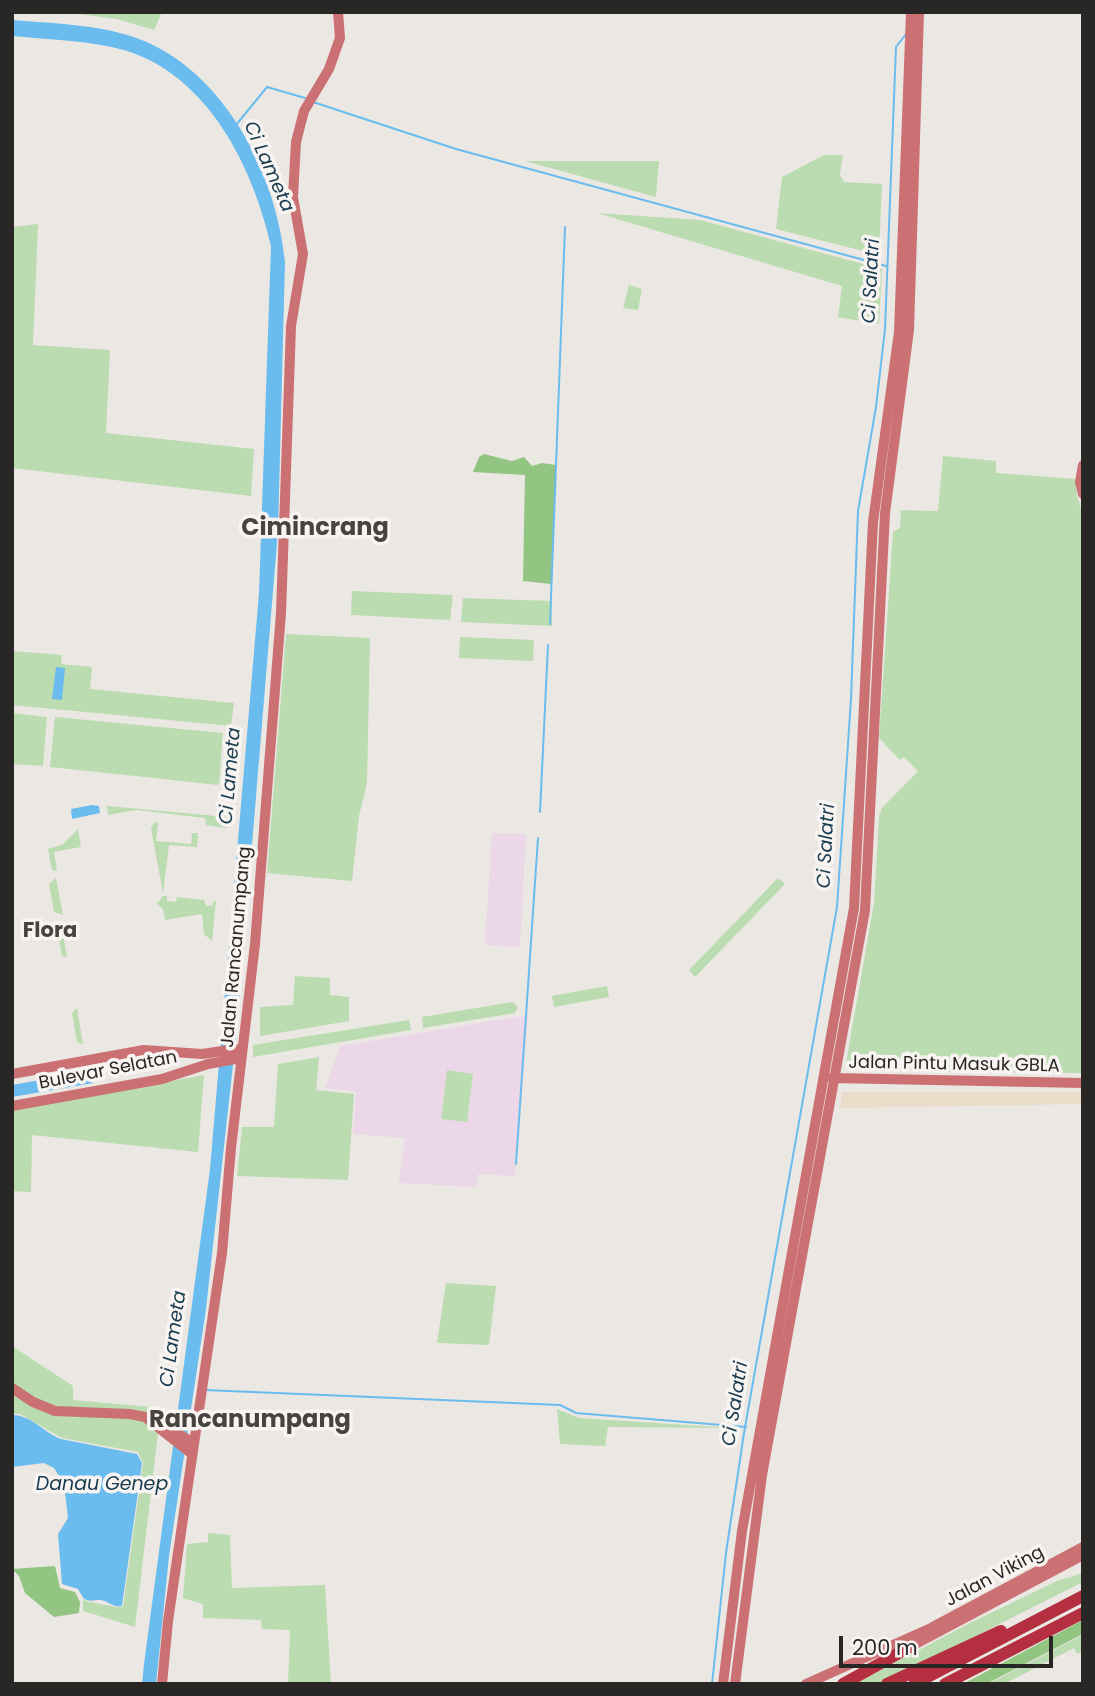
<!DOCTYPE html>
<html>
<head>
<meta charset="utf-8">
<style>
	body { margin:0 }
	#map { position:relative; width:1095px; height:1696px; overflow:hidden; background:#ebe7e3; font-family:Poppins,sans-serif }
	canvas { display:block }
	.frame { position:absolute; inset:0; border:14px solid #292726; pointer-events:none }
	.scale { position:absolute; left:839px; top:1636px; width:214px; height:32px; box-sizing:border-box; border:4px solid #292726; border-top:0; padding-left:9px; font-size:21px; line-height:24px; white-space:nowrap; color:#292726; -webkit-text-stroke:5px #f8f4f1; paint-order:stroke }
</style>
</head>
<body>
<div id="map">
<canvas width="1095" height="1696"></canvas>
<div class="frame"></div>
<div class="scale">200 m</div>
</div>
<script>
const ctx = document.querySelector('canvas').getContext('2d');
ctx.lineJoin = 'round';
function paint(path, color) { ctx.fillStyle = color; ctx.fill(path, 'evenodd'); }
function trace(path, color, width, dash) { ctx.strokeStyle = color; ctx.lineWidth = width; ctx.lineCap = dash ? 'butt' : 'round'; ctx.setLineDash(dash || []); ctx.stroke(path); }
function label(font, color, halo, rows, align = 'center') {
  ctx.font = font + ' Poppins,sans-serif'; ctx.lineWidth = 7; ctx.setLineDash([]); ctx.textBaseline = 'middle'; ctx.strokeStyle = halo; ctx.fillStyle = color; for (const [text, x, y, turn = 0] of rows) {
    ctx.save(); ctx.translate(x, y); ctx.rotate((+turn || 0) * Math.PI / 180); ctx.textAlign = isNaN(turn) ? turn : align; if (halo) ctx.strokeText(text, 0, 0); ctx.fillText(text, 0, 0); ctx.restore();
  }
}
paint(new Path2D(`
	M 842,1092 L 1083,1092 L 1083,1104 L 840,1108 Z`), '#eadcc9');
paint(new Path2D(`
	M 492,833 L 526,834 L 520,947 L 485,945 Z
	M 528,1015 L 515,1176 L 478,1174 L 476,1187 L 399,1183 L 405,1138 L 353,1134 L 356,1092 L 325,1088 L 340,1046 Z`), '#ebd7e7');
paint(new Path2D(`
	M 64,12 L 162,12 L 154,30 L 117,19 Z
	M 824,155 L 843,155 L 840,175 L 844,182 L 882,184 L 879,255 L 776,229 L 782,177 Z
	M 525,161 L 659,161 L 656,197 Z
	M 597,213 L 700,220 L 882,269 L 879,324 L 838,317 L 842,286 Z
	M 38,224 L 33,345 L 110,350 L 106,433 L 254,449 L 251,496 L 12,468 L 12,227 Z
	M 629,285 L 642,289 L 638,310 L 623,308 Z
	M 943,456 L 996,461 L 996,473 L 1076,479 L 1077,496 L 1083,514 L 1083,1073 L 933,1072 L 907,1050 L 888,1071 L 851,1067 L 846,1063 L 874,903 L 879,816 L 882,808 L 918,771 L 904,757 L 900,760 L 879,738 L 893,532 L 900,528 L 901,510 L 896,510 L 938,511 Z
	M 352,591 L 453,595 L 450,620 L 351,615 Z
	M 463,598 L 552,601 L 552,626 L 461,622 Z
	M 286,634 L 370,638 L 367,783 L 359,816 L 352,881 L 267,873 Z
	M 460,637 L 534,640 L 533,661 L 459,658 Z
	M 12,651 L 62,655 L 61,664 L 92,667 L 90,689 L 234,703 L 231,726 L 12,705 Z
	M 12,713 L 47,717 L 43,766 L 12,764 Z
	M 55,717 L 223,733 L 219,785 L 50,767 Z
	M 107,806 L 227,817 L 227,828 L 206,825 L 205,818 L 136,810 L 108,815 Z
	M 155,822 L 158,823 L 156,841 L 191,844 L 192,833 L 198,833 L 197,847 L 169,845 L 163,893 L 151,828 Z
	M 78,829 L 81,847 L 54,852 L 57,871 L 52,870 L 48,849 L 63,844 Z
	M 56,878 L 63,915 L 54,912 L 49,884 Z
	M 778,878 L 785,884 L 695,977 L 689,970 Z
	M 163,896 L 167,896 L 167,901 L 176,902 L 177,897 L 204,900 L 206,906 L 213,905 L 213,901 L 216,901 L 212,941 L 204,934 L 202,914 L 165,920 L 163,909 L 157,904 Z
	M 61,921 L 67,958 L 62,955 L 56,926 Z
	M 295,976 L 330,978 L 330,995 L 349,997 L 349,1021 L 260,1036 L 260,1007 L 293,1005 Z
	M 607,986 L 609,997 L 554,1007 L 552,996 Z
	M 513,1002 L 518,1007 L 515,1013 L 423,1028 L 422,1017 Z
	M 77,1008 L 83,1044 L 77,1042 L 72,1013 Z
	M 409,1020 L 411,1030 L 253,1057 L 253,1045 Z
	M 319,1057 L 316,1090 L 354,1094 L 348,1180 L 237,1176 L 242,1127 L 274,1127 L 278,1064 Z
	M 447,1070 L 473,1074 L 467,1122 L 441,1119 Z
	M 204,1075 L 198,1152 L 32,1135 L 31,1192 L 12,1191 L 12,1110 Z
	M 446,1283 L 496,1286 L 489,1345 L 437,1343 Z
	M 12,1346 L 73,1386 L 73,1400 L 161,1408 L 135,1627 L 83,1611 L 83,1600 C 88,1602 118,1608 123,1607 L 143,1463 L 138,1452 L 62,1438 L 20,1414 L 12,1414 L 12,1405 L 18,1407 L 12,1403 Z
	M 557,1409 L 579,1418 L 733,1428 L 608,1427 L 605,1446 L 560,1444 Z
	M 208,1533 L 230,1535 L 232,1588 L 325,1585 L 331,1684 L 288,1684 L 290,1630 L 262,1629 L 261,1620 L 203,1618 L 203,1604 L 183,1598 L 187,1544 L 208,1542 Z
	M 1083,1573 L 1083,1582 L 880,1684 L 855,1684 L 966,1625 L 1057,1581 Z
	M 1083,1635 L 1083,1651 L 1077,1654 L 1074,1648 L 1004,1684 L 988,1684 Z`), '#bbdcb0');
paint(new Path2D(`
	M 484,454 L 512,461 L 524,457 L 532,466 L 542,463 L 556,465 L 551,584 L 523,581 L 525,475 L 473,472 L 479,457 Z
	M 55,1566 L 60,1588 L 75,1592 L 80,1602 L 79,1613 L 54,1617 L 25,1593 L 19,1576 L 12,1569 Z
	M 1083,1620 L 1083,1634 L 986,1684 L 963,1684 Z`), '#92c581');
paint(new Path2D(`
	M 12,20 C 57,24 107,24 149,43 C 229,80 277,178 285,262 L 278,531 L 236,1038 L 206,1309 L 169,1556 L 156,1684 L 142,1684 L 144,1664 L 210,1169 L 259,593 L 271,246 C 253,167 208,75 124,50 C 88,40 49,40 12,36 Z
	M 56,667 L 65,668 L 62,700 L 52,699 Z
	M 92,805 L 99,806 L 100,813 L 72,819 L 71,809 Z
	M 90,1071 L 93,1083 L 12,1097 L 12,1085 Z
	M 12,1415 C 32,1415 44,1433 61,1439 L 137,1454 L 142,1463 L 122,1606 C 113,1608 109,1601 100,1600 C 93,1600 91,1602 84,1599 L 78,1589 L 62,1584 L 58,1534 L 68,1518 L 64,1484 L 54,1468 L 44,1463 L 12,1467 Z`), '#6bbcee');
trace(new Path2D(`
	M 313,102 L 456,149 L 886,266
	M 236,125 L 267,87 L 305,98
	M 550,624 L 565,227
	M 540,812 L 548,645
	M 516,1164 L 538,838
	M 205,1390 L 560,1405 L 576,1413 L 746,1427
	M 712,1684 L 726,1553 L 744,1433 L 837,907 L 851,699 L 858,511 L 876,407 L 885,329 L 896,47 L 906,34`), '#6bbcee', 2);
trace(new Path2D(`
	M 1083,465 L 1080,482 L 1083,494
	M 12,1074 L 144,1050 L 202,1054 L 236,1049
	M 832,1078 L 1083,1083
	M 12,1106 L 162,1079 L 208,1064 L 235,1059
	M 12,1388 L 33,1402 L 55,1411 L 130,1414 L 155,1419 L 193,1443
	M 145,1417 L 192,1454
	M 904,1650 L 1083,1555
	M 162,1684 L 168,1621 L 222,1253 L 231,1148 L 255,944 L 281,613 L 291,326 L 303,254 L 293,197 L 296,142 L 304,111 L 329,69 L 340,38 L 338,12
	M 723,1684 L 742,1531 L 854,908 L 873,522 L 899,332 L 911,12
	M 735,1684 L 762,1475 L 865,910 L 885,513 L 909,330 L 919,12
	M 806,1684 L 931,1628 L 1083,1547`), '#cb7073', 10);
trace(new Path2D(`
	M 843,1684 L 910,1647
	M 887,1684 L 1001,1631
	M 914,1684 L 1083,1596
	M 945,1684 L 1083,1613`), '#b42f40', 12);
label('18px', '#292726', '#f8f4f1', [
	["Jalan Rancanumpang",237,947,-85],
	["Jalan Pintu Masuk GBLA",954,1065,1],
	["Bulevar Selatan",108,1071,-11],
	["Jalan Viking",995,1577,-28]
]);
label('italic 19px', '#183b50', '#f8f4f1', [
	["Ci Lameta",268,167,66],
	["Ci Salatri",872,281,-87],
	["Ci Lameta",231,776,-85],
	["Ci Salatri",827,846,-87],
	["Ci Lameta",174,1339,-82],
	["Ci Salatri",736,1404,-81],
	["Danau Genep",102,1485]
]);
label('bold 21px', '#464340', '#f8f4f1', [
	["Flora",50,932]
]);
label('bold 24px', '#464340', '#f8f4f1', [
	["Cimincrang",315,529],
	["Rancanumpang",250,1421]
]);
</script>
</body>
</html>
